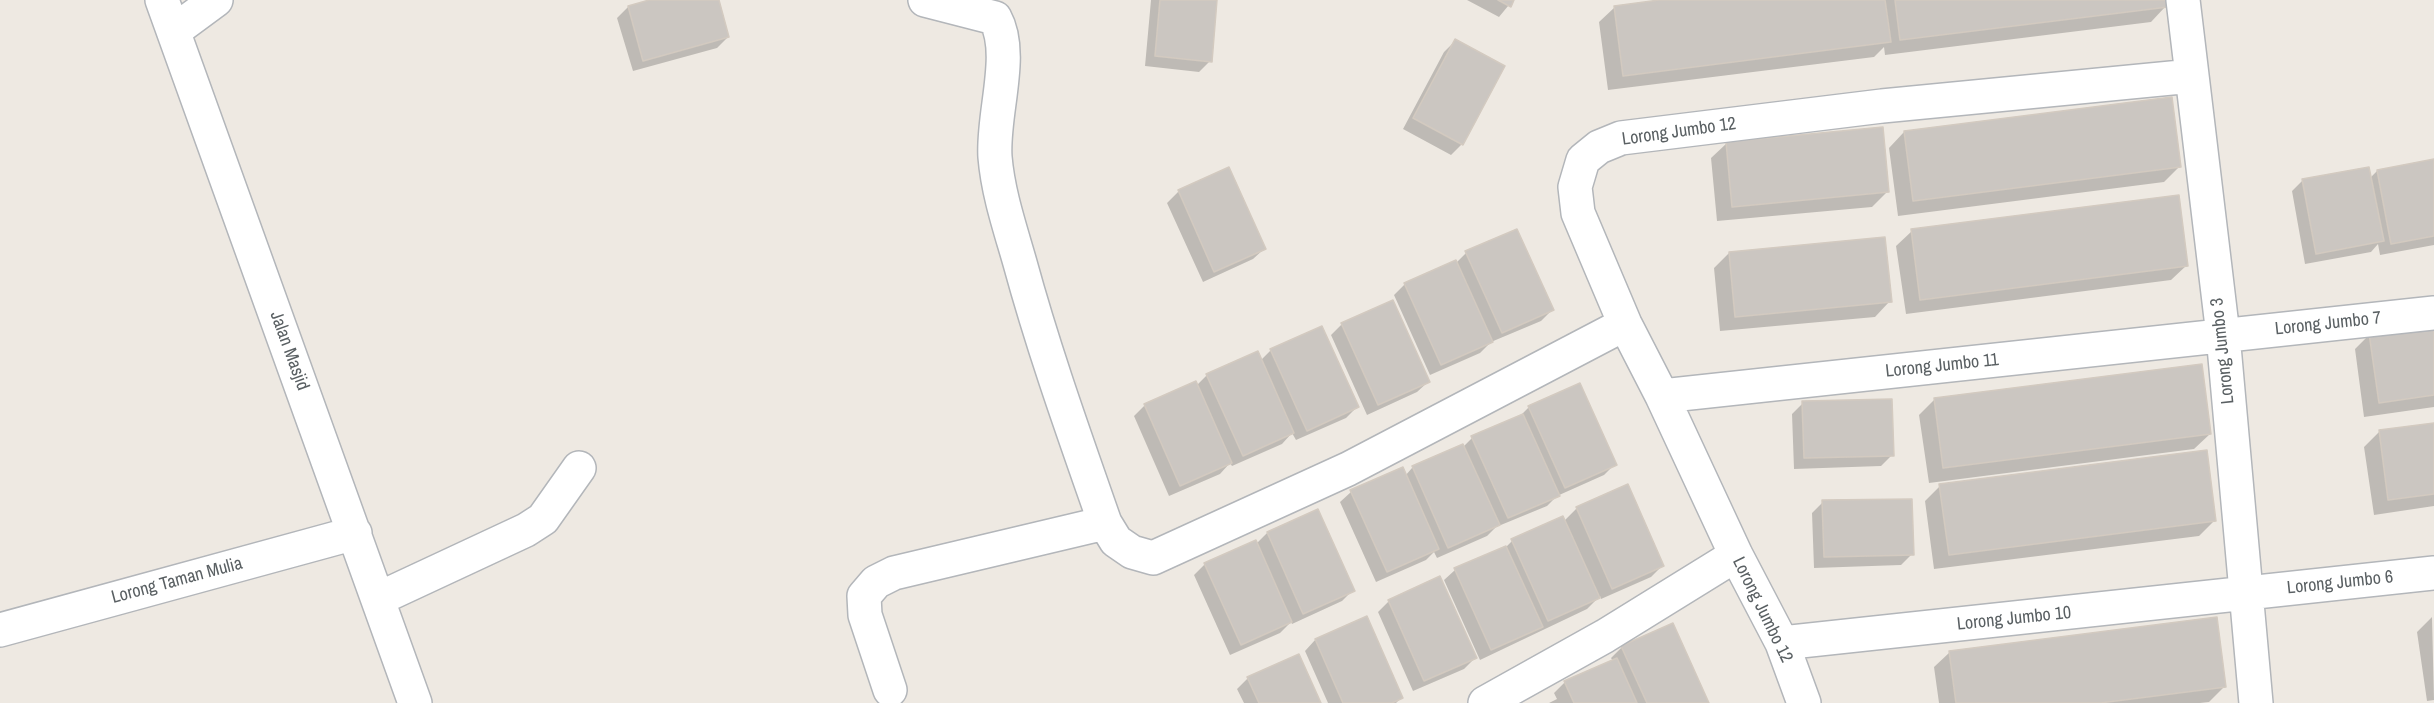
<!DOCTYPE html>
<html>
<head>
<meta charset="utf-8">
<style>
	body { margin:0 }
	canvas { display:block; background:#eee9e2 }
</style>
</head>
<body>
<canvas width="2434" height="703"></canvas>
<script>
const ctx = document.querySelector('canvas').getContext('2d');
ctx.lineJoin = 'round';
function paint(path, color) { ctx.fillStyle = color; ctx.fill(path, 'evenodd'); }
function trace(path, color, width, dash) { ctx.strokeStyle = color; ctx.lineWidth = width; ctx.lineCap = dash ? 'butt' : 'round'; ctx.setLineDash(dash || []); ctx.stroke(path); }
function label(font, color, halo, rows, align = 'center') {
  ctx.font = font + ' "Archivo Narrow",sans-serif'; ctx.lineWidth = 5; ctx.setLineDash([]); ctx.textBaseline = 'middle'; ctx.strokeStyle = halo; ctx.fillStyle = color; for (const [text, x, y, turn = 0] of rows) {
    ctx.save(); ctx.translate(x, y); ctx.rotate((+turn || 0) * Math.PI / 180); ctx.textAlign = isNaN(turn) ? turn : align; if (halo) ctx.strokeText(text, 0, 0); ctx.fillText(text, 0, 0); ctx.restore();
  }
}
paint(new Path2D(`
	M 655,0 L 718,0 L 728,37 L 717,48 L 633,71 L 617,18 L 628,7 Z
	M 1151,0 L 1216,0 L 1210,61 L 1199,72 L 1145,66 Z
	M 1467,0 L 1513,0 L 1499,17 Z
	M 1671,0 L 2165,0 L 2166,6 L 2151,22 L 1885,55 L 1884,47 L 1874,57 L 1608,90 L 1599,22 L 1615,7 Z
	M 1455,41 L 1462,144 L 1451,155 L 1403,129 L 1444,52 Z
	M 1904,132 L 2179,167 L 2164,182 L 1898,216 L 1889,148 Z
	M 1727,143 L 1888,191 L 1872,207 L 1717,221 L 1711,158 Z
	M 2434,161 L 2434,245 L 2380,255 L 2378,244 L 2371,252 L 2305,264 L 2292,191 L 2303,180 L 2370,178 L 2377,171 Z
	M 1228,169 L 1264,249 L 1253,259 L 1203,282 L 1167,203 L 1178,192 Z
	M 1912,231 L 2187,265 L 2171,280 L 1906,314 L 1896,246 Z
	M 1466,253 L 1552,310 L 1541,321 L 1491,342 L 1480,353 L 1430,375 L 1394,295 L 1405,284 L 1456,263 Z
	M 1729,253 L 1890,301 L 1875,317 L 1720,331 L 1714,268 Z
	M 1342,324 L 1428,382 L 1417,392 L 1367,415 L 1331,335 Z
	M 2434,325 L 2434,407 L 2364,417 L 2355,349 L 2370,334 Z
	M 1271,350 L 1357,407 L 1346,418 L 1296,440 L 1292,433 L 1282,444 L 1232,466 L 1230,463 L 1220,474 L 1169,496 L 1134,416 L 1145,405 L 1196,386 L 1207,375 L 1260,361 Z
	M 1935,399 L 2210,434 L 2194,449 L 1929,483 L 1919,415 Z
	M 1803,403 L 1892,455 L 1881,466 L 1794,469 L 1792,414 Z
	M 1529,407 L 1615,464 L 1604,475 L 1557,496 L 1547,506 L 1496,527 L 1487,536 L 1437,558 L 1434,552 L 1426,560 L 1376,582 L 1340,502 L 1351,492 L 1405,476 L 1412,468 L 1463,447 L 1472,438 L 1519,417 Z
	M 2434,424 L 2434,506 L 2374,515 L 2364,447 L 2379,432 Z
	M 1627,486 L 1662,566 L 1651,577 L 1601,599 L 1600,596 L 1587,609 L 1480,660 L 1444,580 L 1455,570 L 1505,548 L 1512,541 L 1564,521 L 1576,509 Z
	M 1940,486 L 2214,521 L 2199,536 L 1934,569 L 1925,501 Z
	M 1823,502 L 1912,554 L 1901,565 L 1814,568 L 1812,513 Z
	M 1267,533 L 1353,590 L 1342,601 L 1292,624 L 1291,622 L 1280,633 L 1230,655 L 1194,575 L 1205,564 L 1256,544 Z
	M 1389,601 L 1475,658 L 1464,669 L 1413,691 L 1378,612 Z
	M 2432,617 L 2434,700 L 2427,701 L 2417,632 Z
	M 1366,618 L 1401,698 L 1396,703 L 1328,703 L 1305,651 L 1315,640 Z
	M 1622,647 L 1707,703 L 1549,703 L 1557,699 L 1554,693 L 1565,682 L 1613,661 L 1611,658 Z
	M 1950,652 L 2225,686 L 2209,702 L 2200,703 L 1939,703 L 1934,667 Z
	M 1248,678 L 1319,703 L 1244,703 L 1237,689 Z`), '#0003');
const building = new Path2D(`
	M 649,0 L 719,0 L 729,37 L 643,61 L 628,6 Z
	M 1160,0 L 1217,0 L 1212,62 L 1155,56 Z
	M 1498,0 L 1514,0 L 1511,7 Z
	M 1659,0 L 1885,0 L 1891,42 L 1623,76 L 1614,6 Z
	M 1895,0 L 2167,0 L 2168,7 L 1900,40 Z
	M 1455,39 L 1505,66 L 1463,145 L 1413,118 Z
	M 2172,97 L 2181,167 L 1913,201 L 1904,131 Z
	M 1883,127 L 1889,192 L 1732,207 L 1726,142 Z
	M 2434,159 L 2434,236 L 2391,244 L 2377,170 Z
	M 1229,167 L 1266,249 L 1214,272 L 1178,190 Z
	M 2369,167 L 2384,241 L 2316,254 L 2302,179 Z
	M 2179,195 L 2188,266 L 1920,300 L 1911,229 Z
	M 1517,229 L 1554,310 L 1502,333 L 1465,251 Z
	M 1885,237 L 1892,302 L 1735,317 L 1729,252 Z
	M 1456,260 L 1493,342 L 1441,365 L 1404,283 Z
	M 1393,300 L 1430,382 L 1378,405 L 1341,323 Z
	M 2434,324 L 2434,395 L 2379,403 L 2369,333 Z
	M 1322,326 L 1359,407 L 1307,431 L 1270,349 Z
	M 1258,351 L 1294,433 L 1243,456 L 1206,374 Z
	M 2202,364 L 2211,434 L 1943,468 L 1934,398 Z
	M 1196,381 L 1232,463 L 1180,486 L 1144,404 Z
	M 1580,383 L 1617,465 L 1565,488 L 1528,406 Z
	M 1892,399 L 1894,456 L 1804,458 L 1802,401 Z
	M 1523,414 L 1560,496 L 1508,518 L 1471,436 Z
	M 2434,423 L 2434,494 L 2388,500 L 2379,430 Z
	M 1463,444 L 1500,525 L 1448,548 L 1412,466 Z
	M 2207,450 L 2216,521 L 1949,555 L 1939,484 Z
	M 1403,467 L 1439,549 L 1387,572 L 1350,490 Z
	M 1628,484 L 1664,566 L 1612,589 L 1576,507 Z
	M 1912,499 L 1914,555 L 1824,557 L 1822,500 Z
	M 1318,509 L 1355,591 L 1303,614 L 1267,532 Z
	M 1563,516 L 1600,598 L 1548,621 L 1511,539 Z
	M 1256,540 L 1292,622 L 1241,645 L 1204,563 Z
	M 1506,546 L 1543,627 L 1491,650 L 1454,568 Z
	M 1440,576 L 1477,658 L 1424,681 L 1388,600 Z
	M 1367,616 L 1403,698 L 1392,703 L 1343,703 L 1315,639 Z
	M 2217,617 L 2226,687 L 2100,703 L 1956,703 L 1949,651 Z
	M 1673,623 L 1709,703 L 1647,703 L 1621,646 Z
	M 1299,654 L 1321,703 L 1259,703 L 1247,677 Z
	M 1617,658 L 1637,703 L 1574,703 L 1564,681 Z`);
paint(building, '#cbc6c1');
trace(building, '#d3cac0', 1.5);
const minor = new Path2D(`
	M 162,0 L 415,703
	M 925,0 L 995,18 C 1015,54 992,114 995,157 C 998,193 1010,228 1020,263 C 1044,351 1075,437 1105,523 L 1116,541 L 1132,552 L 1153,558 L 1348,469 L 1625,324
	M 2183,0 L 2223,335 L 2256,703
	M 174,31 L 216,0
	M 1662,396 L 2434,313
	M 378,599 L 526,530 L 543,519 L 579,468
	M 0,630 L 355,533
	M 1782,643 L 2434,573
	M 890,690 L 865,615 L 864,596 L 876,582 L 894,573 L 1105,523
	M 1485,703 L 1605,636 L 1736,555
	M 1804,703 L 1782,643 L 1736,555 L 1662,396 L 1625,324 L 1578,213 L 1575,187 L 1583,160 L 1599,147 L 1621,138 L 1882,106 L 2192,76`);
trace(minor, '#b3b6ba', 36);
trace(minor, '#fff', 33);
label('18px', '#5a6063', '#fff', [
	["Lorong Jumbo 12",1679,132,-8],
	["Lorong Jumbo 7",2328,324,-6],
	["Jalan Masjid",289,351,70],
	["Lorong Jumbo 3",2223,351,-96],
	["Lorong Jumbo 11",1942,366,-6],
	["Lorong Taman Mulia",177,581,-15],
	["Lorong Jumbo 6",2340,583,-6],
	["Lorong Jumbo 12",1762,610,64],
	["Lorong Jumbo 10",2014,619,-6]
]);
</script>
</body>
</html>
